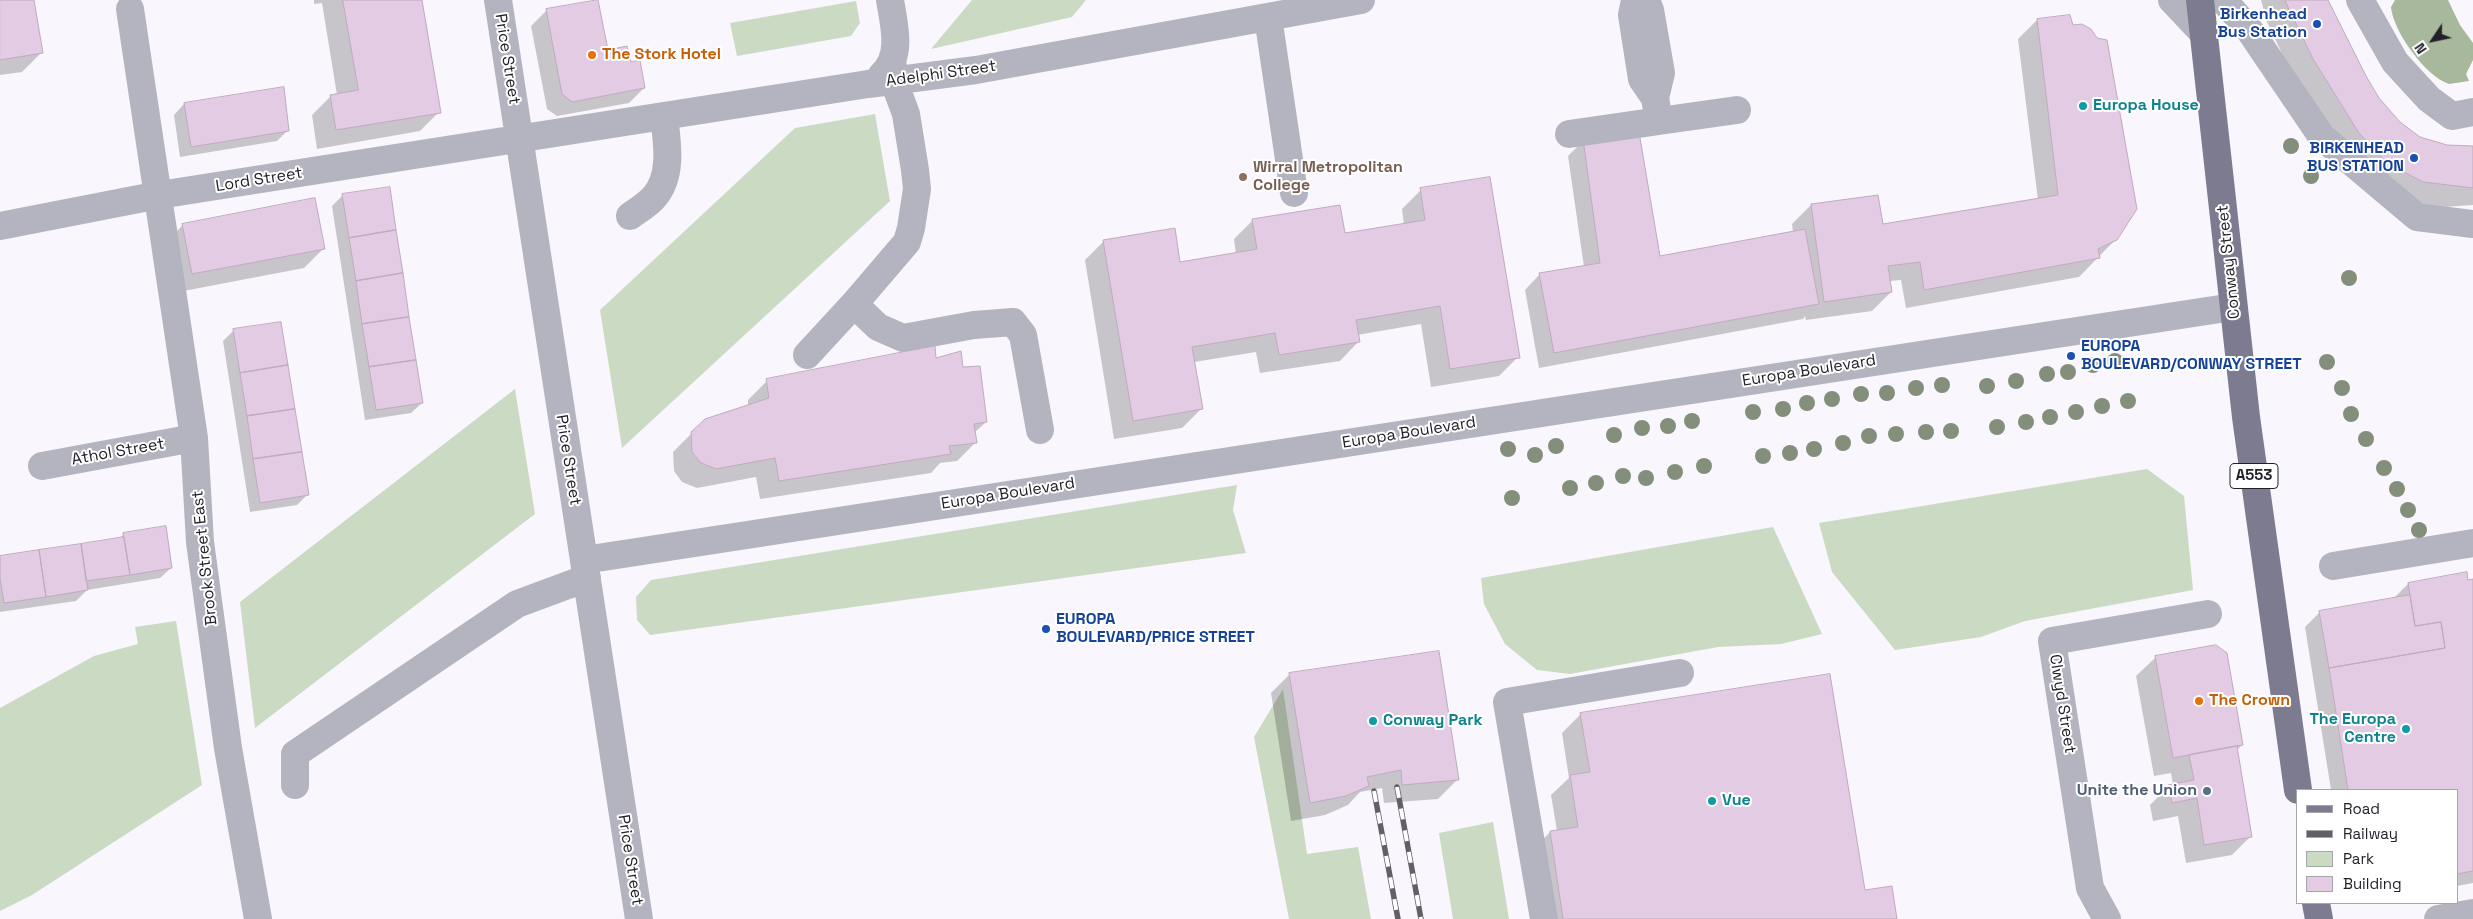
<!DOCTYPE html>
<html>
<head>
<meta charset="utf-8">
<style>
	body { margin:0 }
	#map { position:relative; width:2473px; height:919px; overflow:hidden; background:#f9f7fd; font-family:"Space Grotesk",sans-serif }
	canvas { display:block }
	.legend { position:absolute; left:2296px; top:789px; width:162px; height:115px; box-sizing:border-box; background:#fff; border:1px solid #a7a6a9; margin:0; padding:6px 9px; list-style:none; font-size:15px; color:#232029 }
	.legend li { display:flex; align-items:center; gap:10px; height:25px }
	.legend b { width:25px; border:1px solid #a7a6a9 }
	.north { position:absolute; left:2408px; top:15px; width:50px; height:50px; -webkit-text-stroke:4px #fff; paint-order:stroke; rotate:236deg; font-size:14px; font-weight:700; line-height:20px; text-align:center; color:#232029 }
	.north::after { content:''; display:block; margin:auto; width:18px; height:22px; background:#232029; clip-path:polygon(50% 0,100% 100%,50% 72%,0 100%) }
</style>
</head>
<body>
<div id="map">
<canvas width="2473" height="919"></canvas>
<ul class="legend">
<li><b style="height:6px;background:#7c7b90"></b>Road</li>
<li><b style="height:6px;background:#615f67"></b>Railway</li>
<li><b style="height:14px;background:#cbdac2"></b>Park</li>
<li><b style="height:14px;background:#e3cbe3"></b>Building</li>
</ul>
<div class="north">N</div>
</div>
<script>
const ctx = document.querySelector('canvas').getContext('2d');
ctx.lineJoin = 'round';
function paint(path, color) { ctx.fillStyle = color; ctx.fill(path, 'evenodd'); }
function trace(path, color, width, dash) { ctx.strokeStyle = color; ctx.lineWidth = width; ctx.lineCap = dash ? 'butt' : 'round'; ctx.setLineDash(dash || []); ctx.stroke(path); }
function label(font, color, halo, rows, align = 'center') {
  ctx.font = font + ' "Space Grotesk",sans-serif'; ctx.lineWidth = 4; ctx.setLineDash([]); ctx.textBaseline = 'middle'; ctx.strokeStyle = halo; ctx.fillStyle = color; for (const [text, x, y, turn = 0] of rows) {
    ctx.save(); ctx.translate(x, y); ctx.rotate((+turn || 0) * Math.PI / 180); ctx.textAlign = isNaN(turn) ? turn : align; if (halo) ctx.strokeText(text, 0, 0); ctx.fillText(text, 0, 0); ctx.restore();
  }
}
paint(new Path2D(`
	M 972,0 L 1086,0 L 1072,17 L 931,49 Z
	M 856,1 L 860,23 L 851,36 L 737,56 L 730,23 Z
	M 875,114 L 890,201 L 622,448 L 600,310 L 795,128 Z
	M 515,389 L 535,514 L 255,728 L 240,602 Z
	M 2147,469 L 2184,496 L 2193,590 L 2025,621 L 1981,637 L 1895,650 L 1832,572 L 1819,523 Z
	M 1237,485 L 1233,510 L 1246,553 L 650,635 L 637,620 L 636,597 L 651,580 Z
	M 1773,527 L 1822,634 L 1781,644 L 1718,647 L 1570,674 L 1537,670 L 1505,644 L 1484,604 L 1481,578 Z
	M 176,621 L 202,785 L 32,895 L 0,911 L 0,708 L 94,656 L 138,644 L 135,627 Z
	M 1283,689 L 1307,854 L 1358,847 L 1371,919 L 1289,919 L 1254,737 Z
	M 1493,822 L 1509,919 L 1453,919 L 1439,833 Z`), '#cbdac2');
paint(new Path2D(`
	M 2395,0 L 2448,0 L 2460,25 L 2473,43 L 2473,60 L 2466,74 L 2469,81 L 2449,84 C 2425,76 2393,31 2391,7 Z`), '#a7b89d');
paint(new Path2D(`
	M 0,0 L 33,0 L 41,53 L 22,72 L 0,75 Z
	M 314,0 L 421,0 L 439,112 L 420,131 L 317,149 L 312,115 L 331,96 L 337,95 L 322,3 L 314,4 Z
	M 2261,0 L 2326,0 L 2365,77 L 2378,99 L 2399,123 L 2419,138 L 2446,146 L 2473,147 L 2473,205 L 2444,207 L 2404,201 L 2368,182 L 2294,79 L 2267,22 Z
	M 546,11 L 607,51 L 630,63 L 644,88 L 629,103 L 557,116 L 547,109 L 531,26 Z
	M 2037,20 L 2116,239 L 2079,277 L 1906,308 L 1901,280 L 1889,281 L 1891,292 L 1872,311 L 1806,320 L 1805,316 L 1803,319 L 1539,368 L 1525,290 L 1540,274 L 1584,267 L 1568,156 L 1583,141 L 1659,258 L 1793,232 L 1792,224 L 1811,205 L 1877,196 L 1882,225 L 2038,200 L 2018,39 Z
	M 184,104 L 287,131 L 277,141 L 180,157 L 174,115 Z
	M 1421,190 L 1518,357 L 1499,376 L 1431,387 L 1421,324 L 1357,335 L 1359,341 L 1340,361 L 1260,373 L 1256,352 L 1194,362 L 1201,409 L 1182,428 L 1114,439 L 1085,260 L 1104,241 L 1179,263 L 1236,254 L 1234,239 L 1253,220 L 1344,235 L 1404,225 L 1402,209 Z
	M 343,195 L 422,403 L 411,413 L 365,420 L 332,206 Z
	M 183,225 L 323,249 L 304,268 L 173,293 L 164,244 Z
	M 234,330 L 307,495 L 297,505 L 250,512 L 223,341 Z
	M 935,359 L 962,369 L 986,422 L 974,433 L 976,442 L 957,461 L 940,463 L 931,473 L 760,499 L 756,477 L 697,488 L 682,482 L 674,471 L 673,452 L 692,433 L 748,406 L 748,400 L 767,381 Z
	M 124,534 L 171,568 L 160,578 L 87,590 L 76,601 L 0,612 L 0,557 L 119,539 Z
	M 2473,580 L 2473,883 L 2457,886 L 2457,790 L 2331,790 L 2305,627 L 2320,612 L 2392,600 L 2408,584 Z
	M 2156,657 L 2242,745 L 2236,751 L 2251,836 L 2232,855 L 2186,863 L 2178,816 L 2153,821 L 2150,805 L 2169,786 L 2173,785 L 2171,773 L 2154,776 L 2136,676 Z
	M 1290,674 L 1457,780 L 1438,799 L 1384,803 L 1382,788 L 1360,792 L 1348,805 L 1325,815 L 1291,821 L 1271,693 Z
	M 1581,714 L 1864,891 L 1895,919 L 1542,919 L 1531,852 L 1550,832 L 1557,831 L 1551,795 L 1569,778 L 1562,733 Z`), '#0003');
const building = new Path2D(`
	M 0,0 L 34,0 L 43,53 L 0,60 Z
	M 343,0 L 422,0 L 441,113 L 336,130 L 330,95 L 358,90 Z
	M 598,0 L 608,50 L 627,46 L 631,62 L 640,60 L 645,88 L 572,102 L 562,94 L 546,9 Z
	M 2285,0 L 2328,0 L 2366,76 L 2379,98 L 2400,122 L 2420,137 L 2447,145 L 2473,146 L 2473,188 L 2423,182 L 2387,163 L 2359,133 L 2313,59 Z
	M 2070,15 L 2073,25 L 2082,24 L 2091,29 L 2097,38 L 2107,40 L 2137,209 L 2117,240 L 2098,249 L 2100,258 L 1924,290 L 1920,262 L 1888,266 L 1892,292 L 1824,302 L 1811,204 L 1878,195 L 1883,224 L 2058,195 L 2037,19 Z
	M 284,87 L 289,131 L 191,147 L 184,103 Z
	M 1639,132 L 1660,256 L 1805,229 L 1819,304 L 1554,353 L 1539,273 L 1600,263 L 1583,139 Z
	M 1490,177 L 1520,358 L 1450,369 L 1440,306 L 1356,320 L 1360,342 L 1279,355 L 1275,333 L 1192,347 L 1203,409 L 1133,421 L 1103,240 L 1175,228 L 1180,262 L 1257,249 L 1252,219 L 1340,205 L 1345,233 L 1425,220 L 1420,188 Z
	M 390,187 L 396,230 L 349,238 L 342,194 Z
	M 315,198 L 325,249 L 192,274 L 182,224 Z
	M 396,230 L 403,273 L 356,281 L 349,238 Z
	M 403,273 L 409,317 L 362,324 L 356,281 Z
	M 409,317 L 416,360 L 369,367 L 362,324 Z
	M 281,322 L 288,365 L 240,373 L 233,329 Z
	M 935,346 L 936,358 L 961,351 L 963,367 L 980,366 L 987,422 L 974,424 L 977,443 L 949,446 L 951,454 L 779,481 L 775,458 L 716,469 L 701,463 L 692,452 L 691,432 L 705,419 L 769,398 L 766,379 Z
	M 416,360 L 423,403 L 376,410 L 369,367 Z
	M 288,365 L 295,409 L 247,416 L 240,373 Z
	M 295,409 L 302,452 L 253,459 L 247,416 Z
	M 302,452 L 309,495 L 260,503 L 253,459 Z
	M 166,526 L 172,568 L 130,575 L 123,533 Z
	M 124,537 L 130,575 L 86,581 L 81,544 Z
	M 81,544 L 88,590 L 46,597 L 39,550 Z
	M 39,550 L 46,597 L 4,603 L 0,578 L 0,556 Z
	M 2467,572 L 2468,580 L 2473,579 L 2473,871 L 2457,874 L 2457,790 L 2348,790 L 2329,668 L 2445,648 L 2441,622 L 2415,626 L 2408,583 Z
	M 2410,595 L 2415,626 L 2441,622 L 2445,648 L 2329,668 L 2319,611 Z
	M 2216,645 L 2227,653 L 2243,745 L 2173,758 L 2155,656 Z
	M 1439,651 L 1459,780 L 1402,785 L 1401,770 L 1367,777 L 1369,786 L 1346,796 L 1310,803 L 1289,673 Z
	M 1830,674 L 1865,890 L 1892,886 L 1897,919 L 1563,919 L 1550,831 L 1578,827 L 1570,775 L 1590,772 L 1580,713 Z
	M 2237,746 L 2252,837 L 2204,845 L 2197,798 L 2172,803 L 2168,785 L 2194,780 L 2189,755 Z`);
paint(building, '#e3cbe3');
trace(building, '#bfaabf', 1);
trace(new Path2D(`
	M 498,0 L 639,919
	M 1635,0 L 1632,15 L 1642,79 L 1655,98 L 1661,73 L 1650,10 L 1646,0
	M 2172,0 L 2204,34
	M 2223,0 L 2248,28 L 2322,137 L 2417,217 L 2473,224
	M 2360,0 L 2395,62 L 2429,99 L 2452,116 L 2473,112
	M 130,9 L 194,438 L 200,542 L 228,748 L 258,919
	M 1268,17 L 1294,193
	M 882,75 C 903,56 894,25 890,0
	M 1655,98 L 1659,121 L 1737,110
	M 1569,134 L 1659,121
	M 630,216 C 638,210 649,204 655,196 C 673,174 667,142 664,116
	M 0,226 L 159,195 L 868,84 L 976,70 L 1361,0
	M 854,304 L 878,327 L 903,338 L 974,325 L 1013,322 L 1023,335 L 1040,430
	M 807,355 L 854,304 L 907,242 L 911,228 L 917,189 L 915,170 L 906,114 L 896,87 L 892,61
	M 42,466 L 194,438
	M 584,560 L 2233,307
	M 2333,566 L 2473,543
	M 295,785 L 295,754 L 517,604 L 587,578
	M 1544,919 L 1507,702 L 1680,673
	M 2107,919 L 2090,888 L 2052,641 L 2208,614
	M 2438,919 L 2473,913`), '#b4b4c0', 28);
trace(new Path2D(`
	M 2200,0 L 2246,417 L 2298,790
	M 2316,903 L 2319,919`), '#7c7b90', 28);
const rail = new Path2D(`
	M 1397,787 L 1421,919
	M 1374,791 L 1398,919`);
trace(rail, '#615f67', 5.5);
trace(rail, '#fff', 4, [11]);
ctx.fillStyle = '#838f7a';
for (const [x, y] of [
	[2291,146],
	[2311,176],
	[2349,278],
	[2115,361],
	[2327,362],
	[2093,365],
	[2068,372],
	[2047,374],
	[2016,381],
	[1942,385],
	[1987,386],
	[1916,388],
	[2342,388],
	[1887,393],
	[1861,394],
	[1832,399],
	[2128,401],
	[1807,403],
	[2102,406],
	[1783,409],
	[1753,412],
	[2076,412],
	[2351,414],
	[2050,417],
	[1692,421],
	[2026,422],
	[1668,426],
	[1997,427],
	[1642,428],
	[1951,431],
	[1926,432],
	[1896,434],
	[1614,435],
	[1869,436],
	[2366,439],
	[1843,443],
	[1556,446],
	[1508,449],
	[1814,449],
	[1790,453],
	[1535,455],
	[1763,456],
	[1704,466],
	[2384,468],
	[1675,472],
	[1623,476],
	[1646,478],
	[1596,483],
	[1570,488],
	[2397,489],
	[1512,498],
	[2408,510],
	[2419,530]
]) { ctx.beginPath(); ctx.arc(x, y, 8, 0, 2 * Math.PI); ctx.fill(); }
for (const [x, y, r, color] of [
	[2317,24,5,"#1a4fb4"],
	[592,55,5,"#e8710a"],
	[2083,106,5,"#0f9aa8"],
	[2414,158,5,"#1a4fb4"],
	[1243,177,5,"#8d6e63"],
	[2071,356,5,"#1a4fb4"],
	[1046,629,5,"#1a4fb4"],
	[2199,701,5,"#e8710a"],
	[1373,721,5,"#0f9aa8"],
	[2406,729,5,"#0f9aa8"],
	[2207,791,5,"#5c6f8a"],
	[1712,801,5,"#0f9aa8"]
]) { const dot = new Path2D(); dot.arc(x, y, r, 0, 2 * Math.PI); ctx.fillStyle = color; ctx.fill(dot); trace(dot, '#fff', 2); }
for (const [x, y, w] of [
	[2254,476,48]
]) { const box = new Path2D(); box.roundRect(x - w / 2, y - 12.5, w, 25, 4); ctx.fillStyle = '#fff'; ctx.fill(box); trace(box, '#232029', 1); }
label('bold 15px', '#232029', null, [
	["A553",2254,476]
]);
label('bold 16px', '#164399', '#fff', [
	["Birkenhead",2307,15],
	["Bus Station",2307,33],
	["BIRKENHEAD",2404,149],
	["BUS STATION",2404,167],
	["EUROPA",2081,347,"left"],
	["BOULEVARD/CONWAY STREET",2081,365,"left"],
	["EUROPA",1056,620,"left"],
	["BOULEVARD/PRICE STREET",1056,638,"left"]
], 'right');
label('bold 16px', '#c56008', '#fff', [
	["The Stork Hotel",602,55],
	["The Crown",2209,701]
], 'left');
label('16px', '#232029', '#fff', [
	["Price Street",507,59,81],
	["Adelphi Street",941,74,-8],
	["Lord Street",259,180,-9],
	["Conway Street",2229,262,-96],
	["Europa Boulevard",1809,371,-9],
	["Europa Boulevard",1409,433,-9],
	["Athol Street",118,452,-10],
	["Price Street",568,460,81],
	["Europa Boulevard",1008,494,-9],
	["Brook Street East",205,558,-96],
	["Clwyd Street",2062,704,81],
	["Price Street",630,860,81]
]);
label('bold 16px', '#0d838f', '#fff', [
	["Europa House",2093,106],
	["The Europa",2396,720,"right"],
	["Centre",2396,738,"right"],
	["Conway Park",1383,721],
	["Vue",1722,801]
], 'left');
label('bold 16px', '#785e54', '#fff', [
	["Wirral Metropolitan",1253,168],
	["College",1253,186]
], 'left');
label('bold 16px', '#4e5e75', '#fff', [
	["Unite the Union",2197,791]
], 'right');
</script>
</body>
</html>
